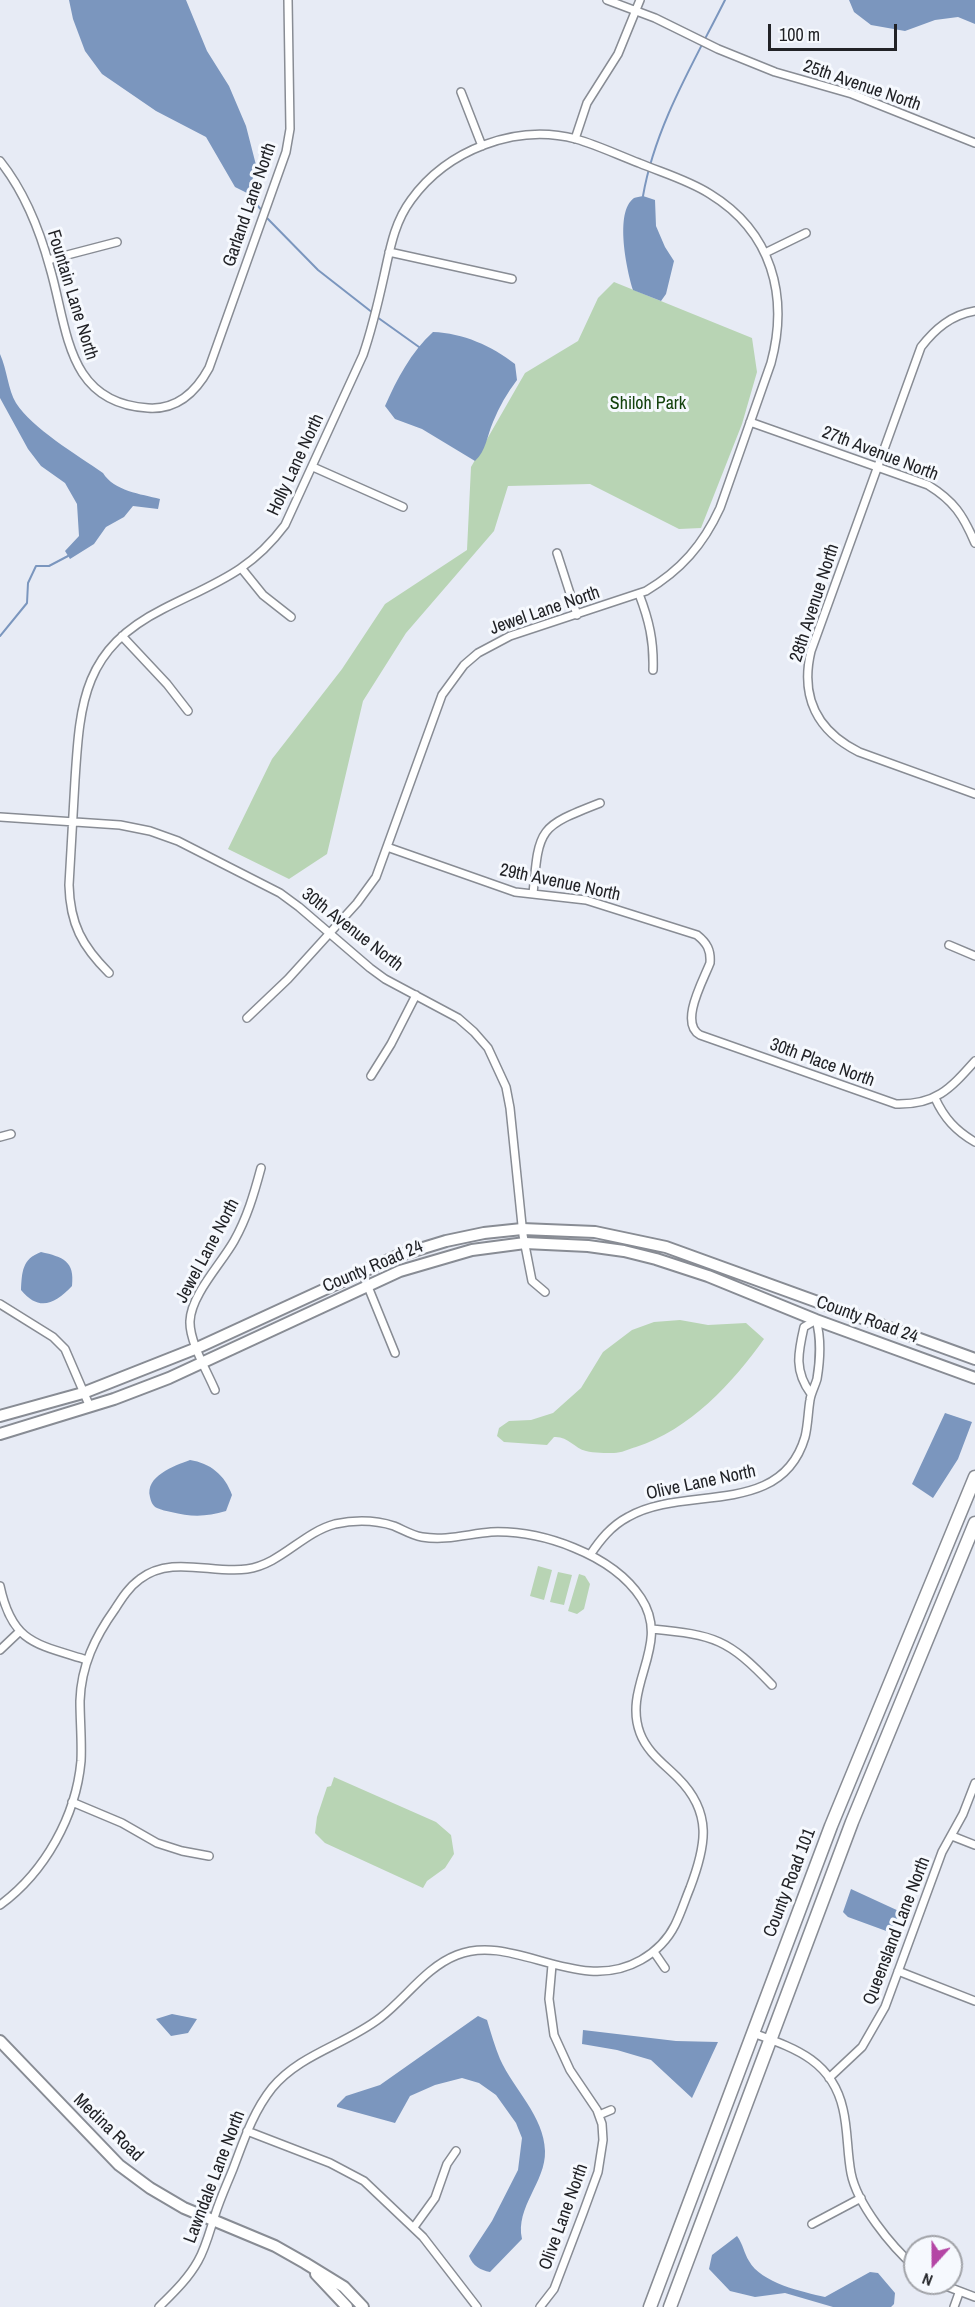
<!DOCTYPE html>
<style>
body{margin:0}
#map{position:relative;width:975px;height:2307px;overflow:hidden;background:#e7ebf5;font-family:"Archivo Narrow",sans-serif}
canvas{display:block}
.north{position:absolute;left:903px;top:2235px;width:60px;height:60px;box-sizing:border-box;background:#f6f9fe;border:2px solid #a1a3a8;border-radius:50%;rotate:201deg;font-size:16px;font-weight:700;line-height:24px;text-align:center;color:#212226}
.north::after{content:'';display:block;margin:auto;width:21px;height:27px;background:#b446a5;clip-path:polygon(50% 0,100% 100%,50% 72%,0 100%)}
.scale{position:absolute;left:768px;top:24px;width:129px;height:27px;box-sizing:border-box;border:3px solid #212226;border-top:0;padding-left:8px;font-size:18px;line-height:21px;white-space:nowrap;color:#212226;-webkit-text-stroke:4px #f6f9fe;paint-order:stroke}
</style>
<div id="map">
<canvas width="975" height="2307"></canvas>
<div class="north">N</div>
<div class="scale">100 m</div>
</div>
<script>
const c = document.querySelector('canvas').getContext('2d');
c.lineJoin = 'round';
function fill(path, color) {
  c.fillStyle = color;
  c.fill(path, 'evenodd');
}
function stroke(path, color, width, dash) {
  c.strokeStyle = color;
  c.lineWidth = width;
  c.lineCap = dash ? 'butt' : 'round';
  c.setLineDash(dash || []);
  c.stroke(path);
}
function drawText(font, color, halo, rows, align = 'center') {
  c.font = font + ' "Archivo Narrow",sans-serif';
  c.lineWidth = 6;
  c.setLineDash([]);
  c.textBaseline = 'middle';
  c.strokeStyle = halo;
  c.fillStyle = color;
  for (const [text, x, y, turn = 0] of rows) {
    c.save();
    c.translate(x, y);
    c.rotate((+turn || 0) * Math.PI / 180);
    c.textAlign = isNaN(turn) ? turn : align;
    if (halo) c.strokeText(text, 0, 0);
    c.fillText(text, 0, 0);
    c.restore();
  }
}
const green = new Path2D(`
 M 614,282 L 752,338 L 757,372 L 742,424 L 701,528 L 679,529 L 590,484 L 508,486 L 494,531 L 406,633 L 363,701 L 327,854 L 289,879 L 228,849 L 272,759 L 342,669 L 385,604 L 467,550 L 471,467 L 525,373 L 578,341 L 598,298 Z
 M 680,1320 L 708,1325 L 746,1323 L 764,1339 C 733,1383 689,1430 636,1447 C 629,1449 621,1453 614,1453 C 606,1453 594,1453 586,1451 C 574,1448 568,1436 554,1437 L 547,1445 L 504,1442 L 497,1436 L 499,1428 L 509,1421 L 531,1420 L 553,1413 L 581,1388 L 603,1352 L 632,1330 L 654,1322 Z
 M 538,1566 L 552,1570 L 544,1600 L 530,1596 Z
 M 558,1572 L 572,1575 L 564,1605 L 550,1602 Z
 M 579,1574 L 585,1576 L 590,1584 L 584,1609 L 577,1614 L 568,1611 Z
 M 334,1777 L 436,1822 L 451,1835 L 454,1854 L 445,1868 L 427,1881 L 423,1888 L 325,1843 L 315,1833 L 317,1817 L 327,1787 L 331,1786 Z`);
const water = new Path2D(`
 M 69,0 L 186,0 L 207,51 L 229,86 L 246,126 L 256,165 L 249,194 L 235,187 L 206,137 L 156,111 L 102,74 L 85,51 L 73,19 Z
 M 849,0 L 975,0 L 975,24 L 958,17 L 935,20 L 905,31 L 871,25 L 854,12 Z
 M 643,196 L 655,200 L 656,226 L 665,247 L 674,261 L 666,294 L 661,301 L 633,290 C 627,271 614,212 634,198 C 636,197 640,197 643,196 Z
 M 433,332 C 463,333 492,346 515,364 L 517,380 C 507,393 499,407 493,422 C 487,436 486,451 475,461 L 422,429 L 395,419 L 385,406 C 397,379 411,352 433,332 Z
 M 0,354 C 7,369 8,390 16,403 C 32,428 77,455 103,473 C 114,491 141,494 160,499 L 158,509 L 133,506 L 124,517 L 106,527 L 94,544 L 70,559 L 65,551 L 79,536 L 77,504 L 65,483 L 41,466 L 28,449 L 0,398 Z
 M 41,1252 C 63,1257 75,1261 72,1286 C 55,1304 39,1312 21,1290 C 22,1272 22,1259 41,1252 Z
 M 945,1413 L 972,1422 L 958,1459 L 933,1498 L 912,1484 Z
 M 190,1460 C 210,1463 225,1475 232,1495 L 226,1511 C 206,1517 191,1517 171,1512 C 167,1511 161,1510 157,1508 C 153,1506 151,1502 150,1497 C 145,1476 174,1466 190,1460 Z
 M 851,1889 L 901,1912 L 889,1932 L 848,1917 L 843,1912 Z
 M 172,2014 L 197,2019 L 188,2033 L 171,2036 L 156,2019 Z
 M 478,2016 L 487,2020 C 491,2033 495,2047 500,2059 C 514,2090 544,2116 545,2151 C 546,2182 515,2207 522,2239 L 490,2272 C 480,2270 473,2266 469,2256 L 492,2221 L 518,2170 L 522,2138 L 516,2123 L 496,2095 L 479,2083 L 462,2078 L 435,2085 L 410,2096 L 395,2123 L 337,2107 L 337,2105 L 346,2096 L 380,2085 Z
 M 583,2030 L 676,2041 L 718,2042 L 692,2098 L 651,2060 L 617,2050 L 582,2044 Z
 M 737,2236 C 743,2244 744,2253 749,2261 C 761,2283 803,2292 825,2297 L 870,2272 L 878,2273 L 895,2293 L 894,2304 L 891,2307 L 833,2307 L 785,2293 L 755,2297 L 730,2291 L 709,2269 L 712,2255 Z`);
const stream = new Path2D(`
 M 248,194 L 263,212
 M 643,196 C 655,126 694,62 725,0
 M 266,217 L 318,270 L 373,313
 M 377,317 L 419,347
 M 0,636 L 27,603 L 28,583 L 36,566 L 49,566 L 68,556`);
const street = new Path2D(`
 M 607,0 L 655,18 L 718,49 L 775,72 L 852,94 L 975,143
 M 461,92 L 482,146
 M 575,139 L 587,103 L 618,54 L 640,0
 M 0,161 C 24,191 40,231 50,268 C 68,329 66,403 148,408 C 177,410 196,392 209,368 L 286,152 L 290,129 L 288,0
 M 389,252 L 512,279
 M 765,253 L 806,233
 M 48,260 L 117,242
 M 975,311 C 951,315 935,329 921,347 L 811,651 C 800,697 817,731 859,752 L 975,794
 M 750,422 L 928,485 C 954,501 963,515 975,543
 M 313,467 L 403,507
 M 557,553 L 577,615
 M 242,569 L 263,595 L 291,617
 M 639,594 C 649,620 654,641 653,670
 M 122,636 L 167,684 L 188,711
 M 0,817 L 120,825 L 150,831 L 178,841 L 280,893 L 299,907 L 370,968 L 385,979 L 458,1018 L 474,1032 L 488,1048 L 506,1087 L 510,1108 L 523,1235 L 532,1281 L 545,1292
 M 387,847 L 515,892 L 586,900 L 697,935 C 707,943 711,950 710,963 C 703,981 679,1023 700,1035 L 896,1104 C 936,1105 950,1089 975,1061
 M 533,894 C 539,828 538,827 600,803
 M 949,945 L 975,956
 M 109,973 C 82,946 70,924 69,885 C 71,850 73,815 75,780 C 80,700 84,649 163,609 C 214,583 249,573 285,525 L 363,355 C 372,329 378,303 384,276 C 390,249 394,223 411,200 C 447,150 516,123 576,139 C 597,145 618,155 639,163 C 663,173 688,180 710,194 C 772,232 789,296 771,363 L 720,508 C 703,545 681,570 646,591 L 510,636 L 478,653 L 464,665 L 442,695 L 376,877 L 357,903 L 288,979 L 247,1018
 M 371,1076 L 391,1044 L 416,995
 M 935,1098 C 944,1118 956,1131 975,1142
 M 0,1137 L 11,1134
 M 362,1272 L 395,1353
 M 0,1304 L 53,1337 L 65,1349 L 90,1407
 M 215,1390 C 207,1371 189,1341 190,1321 C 191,1295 221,1264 234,1241 C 247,1218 254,1194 261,1168
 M 811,1394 C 794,1371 798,1353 804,1327 L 816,1320
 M 590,1555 C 600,1540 611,1526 628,1517 C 684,1484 781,1519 805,1437 C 808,1425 808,1412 810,1400 C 811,1393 815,1386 817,1379 C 820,1361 821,1337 816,1320
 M 0,1586 C 12,1643 36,1644 87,1660
 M 652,1629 C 715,1635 728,1639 772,1685
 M 0,1650 L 19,1632
 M 72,1802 L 122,1823 L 157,1843 L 182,1851 L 209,1856
 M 952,1836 L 975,1845
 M 0,1905 C 45,1872 76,1816 81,1761 C 82,1741 80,1721 80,1701 C 81,1666 95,1637 115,1609 C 122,1598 129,1587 140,1579 C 171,1555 212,1574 247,1569 C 281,1564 302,1533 335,1524 C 354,1520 375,1520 394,1526 C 404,1530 411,1535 422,1537 C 446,1541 468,1534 491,1532 C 541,1530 612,1554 641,1598 C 672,1645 622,1685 640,1733 C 647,1752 664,1764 678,1778 C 713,1813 706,1846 690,1888 C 685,1900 681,1913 675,1925 C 668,1939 655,1952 641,1960 C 578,1996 513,1932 457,1955 C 426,1967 406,1998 380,2018 C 345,2045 300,2054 272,2088 C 253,2112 244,2140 233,2169 C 227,2184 220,2199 215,2215 C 210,2230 206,2247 198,2261 C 188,2279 173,2293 159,2307
 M 654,1952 L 665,1968
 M 898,1971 L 975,2001
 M 753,2033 C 794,2048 832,2060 843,2109 C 848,2130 847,2152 851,2173 C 857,2204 891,2246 915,2267
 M 829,2078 L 862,2047 L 885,2007 L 942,1852 L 963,1814 L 975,1783
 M 599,2115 L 611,2110
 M 247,2131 L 330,2163 L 364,2181 L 423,2237 L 477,2307
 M 812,2224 L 861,2198
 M 414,2227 L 435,2198 L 447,2164 L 456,2151
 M 938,2283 L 975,2297
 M 540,2307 L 554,2289 L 583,2213 L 598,2172 L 603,2140 L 602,2124 L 597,2110 L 570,2070 L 554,2035 L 549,1999 L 552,1965
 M 954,2307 L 959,2293`);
const secondary = new Path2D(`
 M 0,1416 L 83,1393 L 197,1348 L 397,1256 L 446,1241 L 484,1233 L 522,1229 L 595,1232 L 666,1247 L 975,1359
 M 0,1434 L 114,1399 L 169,1378 L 400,1271 L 472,1250 L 525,1243 L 588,1246 L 624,1251 L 656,1259 L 708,1276 L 816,1320 L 975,1378
 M 0,2041 L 119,2165 L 150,2188 L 184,2208 L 275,2246 L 305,2263 L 344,2287 L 363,2307
 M 316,2274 L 347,2307`);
const primary = new Path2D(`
 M 650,2307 L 831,1826 L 975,1477
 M 670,2307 L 852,1822 L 975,1523`);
const streetNames = [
 ["25th Avenue North",862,86,19],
 ["Garland Lane North",250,205,-71],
 ["Fountain Lane North",72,295,73],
 ["27th Avenue North",880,454,21],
 ["Holly Lane North",296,465,-65],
 ["28th Avenue North",815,603,-72],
 ["Jewel Lane North",545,611,-19],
 ["29th Avenue North",560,883,12],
 ["30th Avenue North",352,930,38],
 ["30th Place North",822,1063,20],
 ["Jewel Lane North",208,1251,-62],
 ["County Road 24",373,1267,-23],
 ["County Road 24",867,1320,20],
 ["Olive Lane North",701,1483,-12],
 ["County Road 101",790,1883,-69],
 ["Queensland Lane North",897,1931,-69],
 ["Medina Road",108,2128,44],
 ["Lawndale Lane North",215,2177,-69],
 ["Olive Lane North",564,2217,-70]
];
const parkNames = [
 ["Shiloh Park",648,404]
];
fill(green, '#b8d4b4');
fill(water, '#7b96be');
stroke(stream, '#7b96be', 2);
stroke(street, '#888c94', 10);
stroke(secondary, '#888c94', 14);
stroke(primary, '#888c94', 15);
stroke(street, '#fff', 7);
stroke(secondary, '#fff', 10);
stroke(primary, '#fff', 12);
drawText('18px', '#212226', '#f6f9fe', streetNames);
drawText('18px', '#13420c', '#f6f9fe', parkNames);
</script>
